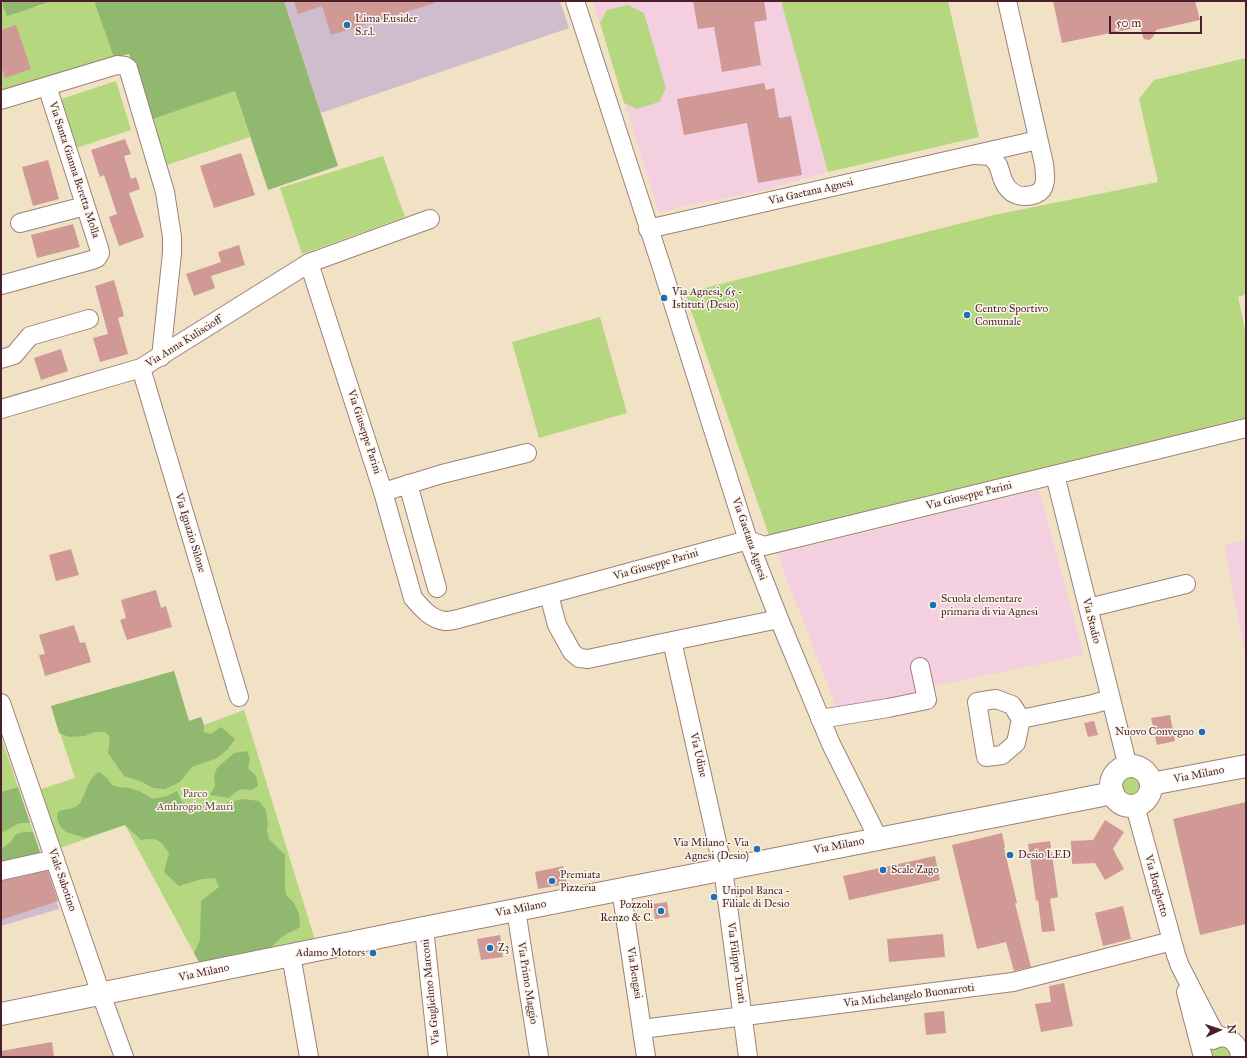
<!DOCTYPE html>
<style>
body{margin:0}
#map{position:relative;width:1247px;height:1058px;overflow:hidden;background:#f1e2c5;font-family:"IM FELL Great Primer",serif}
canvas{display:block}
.frame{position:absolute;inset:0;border:2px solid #4a1f2b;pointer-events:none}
.north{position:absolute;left:1199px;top:1010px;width:40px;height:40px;-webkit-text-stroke:3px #fbf7ec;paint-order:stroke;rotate:87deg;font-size:11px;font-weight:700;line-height:16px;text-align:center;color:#4a1f2b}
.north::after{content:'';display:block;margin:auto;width:14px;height:18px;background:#4a1f2b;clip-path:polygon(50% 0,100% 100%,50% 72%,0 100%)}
.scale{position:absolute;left:1109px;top:16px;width:93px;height:18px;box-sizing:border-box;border:2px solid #4a1f2b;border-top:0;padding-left:5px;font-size:12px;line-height:14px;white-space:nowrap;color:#4a1f2b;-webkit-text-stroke:3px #fbf7ec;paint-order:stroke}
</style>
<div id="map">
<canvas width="1247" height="1058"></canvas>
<div class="frame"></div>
<div class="north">N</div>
<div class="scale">50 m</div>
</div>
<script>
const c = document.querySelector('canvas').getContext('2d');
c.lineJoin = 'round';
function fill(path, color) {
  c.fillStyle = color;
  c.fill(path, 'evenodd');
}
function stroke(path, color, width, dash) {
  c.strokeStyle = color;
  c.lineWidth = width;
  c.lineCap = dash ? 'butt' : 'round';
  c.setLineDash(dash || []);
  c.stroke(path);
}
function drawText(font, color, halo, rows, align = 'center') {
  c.font = font + ' "IM FELL Great Primer",serif';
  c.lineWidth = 3;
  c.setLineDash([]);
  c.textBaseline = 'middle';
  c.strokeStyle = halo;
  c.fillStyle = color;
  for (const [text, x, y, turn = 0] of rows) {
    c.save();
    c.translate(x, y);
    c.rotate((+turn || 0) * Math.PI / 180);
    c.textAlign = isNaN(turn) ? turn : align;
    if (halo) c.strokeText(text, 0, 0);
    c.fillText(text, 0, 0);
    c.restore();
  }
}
const built = new Path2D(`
 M 593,1 L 781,1 L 828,172 L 760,191 L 684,206 L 659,213 Z
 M 1039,490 L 1084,655 L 933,686 L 929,666 L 910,669 L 916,693 L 837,708 L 777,554 Z
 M 1246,540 L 1246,660 L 1224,545 Z`);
const industrial = new Path2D(`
 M 284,1 L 560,1 L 569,28 L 321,113 Z
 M 46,870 L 59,909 L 1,926 L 1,883 Z`);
const green = new Path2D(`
 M 1,1 L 3,1 L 3,6 L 37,7 L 53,1 L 94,1 L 114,58 L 1,93 Z
 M 781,1 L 948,1 L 979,137 L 828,172 Z
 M 628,5 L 644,13 L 666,88 L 659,102 L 637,109 L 624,103 L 600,23 L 607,10 Z
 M 1246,58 L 1246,294 L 1238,297 L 1246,334 L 1246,422 L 769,535 L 685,293 L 994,215 L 1158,182 L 1139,99 L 1154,80 Z
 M 116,81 L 131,130 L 73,149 L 58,100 Z
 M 235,91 L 250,137 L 164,166 L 150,120 Z
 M 383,156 L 405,217 L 302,254 L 280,188 Z
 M 600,317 L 627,413 L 539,438 L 512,342 Z
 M 174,671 L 189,721 L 201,717 L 204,725 L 244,710 L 315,940 L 200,964 L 125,825 L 60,848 L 41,789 L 75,778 L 51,706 Z
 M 1,737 L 42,858 L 1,869 Z
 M1120 786a11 11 0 1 1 22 0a11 11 0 1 1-22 0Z
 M 1220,1045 L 1229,1049 L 1232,1057 L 1211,1057 C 1210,1050 1215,1048 1220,1045 Z`);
const forest = new Path2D(`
 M 3,1 L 53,1 L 7,16 L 3,6 Z
 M 94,1 L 284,1 L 338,166 L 268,190 L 235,91 L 150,120 L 129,54 L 114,58 Z
 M 174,671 L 189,721 L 201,717 L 204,725 L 204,732 L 211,734 L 221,727 L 235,739 L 228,749 L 217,758 L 192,767 L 180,782 L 165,789 L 153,788 L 140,781 L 124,776 L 108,753 L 110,737 L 105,732 L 94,732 L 85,736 L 69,737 L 59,733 L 51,706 Z
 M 247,751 L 250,759 L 248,768 L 256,776 L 258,786 L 251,790 C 241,788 237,790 229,798 L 210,795 L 215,786 L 214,776 L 217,768 L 234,753 Z
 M 99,772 L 107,778 L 112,785 L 118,787 L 130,788 L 141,792 L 153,799 L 167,796 L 177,791 L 182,802 L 195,806 L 213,806 L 243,799 L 259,801 L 266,810 L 268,824 L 267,831 L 269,839 L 285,855 L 285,887 L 286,895 L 294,903 L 299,914 L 300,927 C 294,931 287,933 282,937 C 277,940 274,945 270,949 L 200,964 L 194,953 L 200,940 L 201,901 L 219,887 L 215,878 L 202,879 L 179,886 L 164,872 L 169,853 C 160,840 158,837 141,840 L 125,825 L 85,838 L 66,832 L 60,826 L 57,818 L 58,812 C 65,808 74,810 79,804 C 81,803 81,801 82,799 C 89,787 87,780 99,772 Z
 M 18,787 L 30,823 L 20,823 L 1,833 L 1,792 Z
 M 24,832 L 33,832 L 42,858 L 1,869 L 1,849 L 11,842 L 16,834 Z`);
const building = new Path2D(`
 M 294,1 L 435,1 L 435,3 L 331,35 L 322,6 L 298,14 Z
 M 693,1 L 764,1 L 767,20 L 754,22 L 761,65 L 722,72 L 714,27 L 698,29 Z
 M 1053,1 L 1195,1 L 1200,20 L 1156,30 L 1153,37 L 1149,40 L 1144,39 L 1143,37 L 1140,27 L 1062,43 Z
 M 16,25 L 31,69 L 5,78 L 1,65 L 1,30 Z
 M 764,83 L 766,90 L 774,88 L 779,118 L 791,116 L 802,175 L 758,183 L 747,123 L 684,135 L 677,99 Z
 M 125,139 L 131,154 L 124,156 L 131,179 L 136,177 L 140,189 L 129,193 L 144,237 L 119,246 L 109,217 L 117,214 L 104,175 L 100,177 L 91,150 Z
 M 241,153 L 255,195 L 214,208 L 200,166 Z
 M 48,160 L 59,199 L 33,206 L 22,167 Z
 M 73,224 L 80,247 L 37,258 L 31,235 Z
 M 239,245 L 245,265 L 211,276 L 215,288 L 194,296 L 186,274 L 221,262 L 218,252 Z
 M 114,280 L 124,316 L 118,318 L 128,354 L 100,362 L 93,338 L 108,334 L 95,286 Z
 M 61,349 L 68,371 L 41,380 L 34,358 Z
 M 71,549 L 79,575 L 56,581 L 49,555 Z
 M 156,590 L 161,608 L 166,606 L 172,627 L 127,640 L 120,620 L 126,618 L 121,600 Z
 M 74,625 L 80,643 L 85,642 L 91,662 L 45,676 L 39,655 L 45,654 L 39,635 Z
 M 1170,715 L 1175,741 L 1157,745 L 1151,718 Z
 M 1094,721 L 1098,735 L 1088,737 L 1084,723 Z
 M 1246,802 L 1246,924 L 1200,935 L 1173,819 Z
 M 1105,820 L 1124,832 L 1113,849 L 1124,869 L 1105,880 L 1095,863 L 1072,864 L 1071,841 L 1093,840 Z
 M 1002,833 L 1005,847 L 1004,848 L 1017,903 L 1015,903 L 1031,967 L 1014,971 L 1006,942 L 977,949 L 952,845 Z
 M 1050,841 L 1058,897 L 1050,899 L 1055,931 L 1042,932 L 1038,900 L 1036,901 L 1028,844 Z
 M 935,856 L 940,880 L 849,900 L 843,876 Z
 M 563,866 L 567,884 L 538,889 L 535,872 Z
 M 48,871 L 58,901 L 1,920 L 1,881 Z
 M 667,902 L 669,917 L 655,919 L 653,904 Z
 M 1123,906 L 1131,939 L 1103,946 L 1095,913 Z
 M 943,934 L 945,957 L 889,962 L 887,939 Z
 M 500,935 L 503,957 L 481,960 L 477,939 Z
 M 1064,983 L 1073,1026 L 1041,1032 L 1035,1004 L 1051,1002 L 1049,986 Z
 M 944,1011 L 946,1033 L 926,1035 L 924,1013 Z
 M 52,1042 L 54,1057 L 1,1057 L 1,1051 Z`);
const minor = new Path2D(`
 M 575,1 L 661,265 L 748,540 L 779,619 L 831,744 L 878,838
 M 1,100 L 117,65 L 125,66 L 128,68 L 165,192 L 172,237 L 172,253 L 161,357
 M 975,155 L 990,156 C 993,159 996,162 998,165 C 1000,170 1001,175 1003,180 C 1009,195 1021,199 1036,194 C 1048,189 1045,174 1044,164 L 1007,1
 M 20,223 L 85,206
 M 648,229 L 1038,140
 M 309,263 L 383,492 L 413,598 C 422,608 430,619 445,621 C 449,621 454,620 458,619 L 748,540 L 764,546 L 1246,428
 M 1,285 L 92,260 L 97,258 L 100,253 L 99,248 L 47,86
 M 1,359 L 14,355 L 30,336 L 89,319
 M 141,368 L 239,697
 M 1,409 L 141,368 L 309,263 L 430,219
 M 1055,475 L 1128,767
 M 408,484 L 437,588
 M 383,492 L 442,474 L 527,453
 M 549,595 L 557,625 L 572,652 L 579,658 L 588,659 L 672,641
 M 1088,608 L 1186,584
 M 1,703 L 101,994 L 124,1057
 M 820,719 L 888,708 L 927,700 L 920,667
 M 1021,719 L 1016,743 L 1002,755 L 986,757 L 977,702 L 996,699 L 1012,705 L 1021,719 L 1093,704 L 1111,699
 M 1135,806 L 1176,955 L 1180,966 L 1214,1032 L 1220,1036 L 1225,1037
 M 1,871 L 55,859
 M 621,889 L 646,1057
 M 516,910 L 539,1057
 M 424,928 L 438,1057
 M 291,955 L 309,1057
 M 1186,992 L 1203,1057
 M 642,1029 L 1013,982 L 1172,941
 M 1213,1040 C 1227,1033 1239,1042 1240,1057
 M 748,1057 L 723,869 L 672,641 L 779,619`);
const major = new Path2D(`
 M1111 786a20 20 0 1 1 40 0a20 20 0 1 1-40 0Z
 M 1151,784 L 1246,766
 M 1,1014 L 424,928 L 1113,793`);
const markers = [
 [347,25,4,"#1f6fb2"],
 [664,298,4,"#1f6fb2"],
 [967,315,4,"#1f6fb2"],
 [933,605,4,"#1f6fb2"],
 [1202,732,4,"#1f6fb2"],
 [757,849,4,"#1f6fb2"],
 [1010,855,4,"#1f6fb2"],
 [883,870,4,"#1f6fb2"],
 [552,881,4,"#1f6fb2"],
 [714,897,4,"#1f6fb2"],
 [661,911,4,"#1f6fb2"],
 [490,948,4,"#1f6fb2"],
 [373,953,4,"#1f6fb2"]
];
const poiNames = [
 ["Lima Eusider",355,19],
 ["S.r.l.",355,32],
 ["Via Agnesi, 65 -",672,292],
 ["Istituti (Desio)",672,305],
 ["Centro Sportivo",975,309],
 ["Comunale",975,322],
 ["Scuola elementare",941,599],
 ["primaria di via Agnesi",941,612],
 ["Nuovo Convegno",1194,732,"right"],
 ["Via Milano - Via",749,843,"right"],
 ["Agnesi (Desio)",749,856,"right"],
 ["Desio LED",1018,855],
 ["Scale Zago",891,870],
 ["Premiata",560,875],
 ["Pizzeria",560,888],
 ["Unipol Banca -",722,891],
 ["Filiale di Desio",722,904],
 ["Pozzoli",653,905,"right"],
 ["Renzo & C.",653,918,"right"],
 ["Z3",498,948],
 ["Adamo Motors",365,953,"right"]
];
const streetNames = [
 ["Via Santa Gianna Beretta Molla",74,170,72],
 ["Via Gaetana Agnesi",811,192,-13],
 ["Via Anna Kuliscioff",184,342,-32],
 ["Via Giuseppe Parini",364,432,72],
 ["Via Giuseppe Parini",969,496,-14],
 ["Via Ignazio Silone",190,533,73],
 ["Via Gaetana Agnesi",749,539,71],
 ["Via Giuseppe Parini",656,565,-16],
 ["Via Stadio",1091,621,76],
 ["Via Udine",698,755,77],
 ["Via Milano",1199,775,-11],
 ["Via Milano",839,846,-11],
 ["Viale Sabotino",62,880,71],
 ["Via Borghetto",1156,886,75],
 ["Via Milano",521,909,-11],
 ["Via Filippo Turati",736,963,82],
 ["Via Milano",204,973,-12],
 ["Via Bengasi",634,973,81],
 ["Via Primo Maggio",527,983,81],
 ["Via Guglielmo Marconi",431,992,-96],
 ["Via Michelangelo Buonarroti",909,996,-7]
];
const parkNames = [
 ["Parco",195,794],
 ["Ambrogio Mauri",195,807]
];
fill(built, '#f3cfdf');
fill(industrial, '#cfbdce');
fill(green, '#b5d77f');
fill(forest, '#90b86e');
fill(building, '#d09995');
stroke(minor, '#9e8078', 20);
stroke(major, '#9e8078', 24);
stroke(minor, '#fff', 18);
stroke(major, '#fff', 22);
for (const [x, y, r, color] of markers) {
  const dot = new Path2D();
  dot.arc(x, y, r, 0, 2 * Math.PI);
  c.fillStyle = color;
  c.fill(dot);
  stroke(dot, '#fbf7ec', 1.5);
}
drawText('11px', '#4a1f2b', '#fbf7ec', poiNames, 'left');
drawText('11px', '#4a1f2b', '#fbf7ec', streetNames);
drawText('11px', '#654d40', '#fbf7ec', parkNames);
</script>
